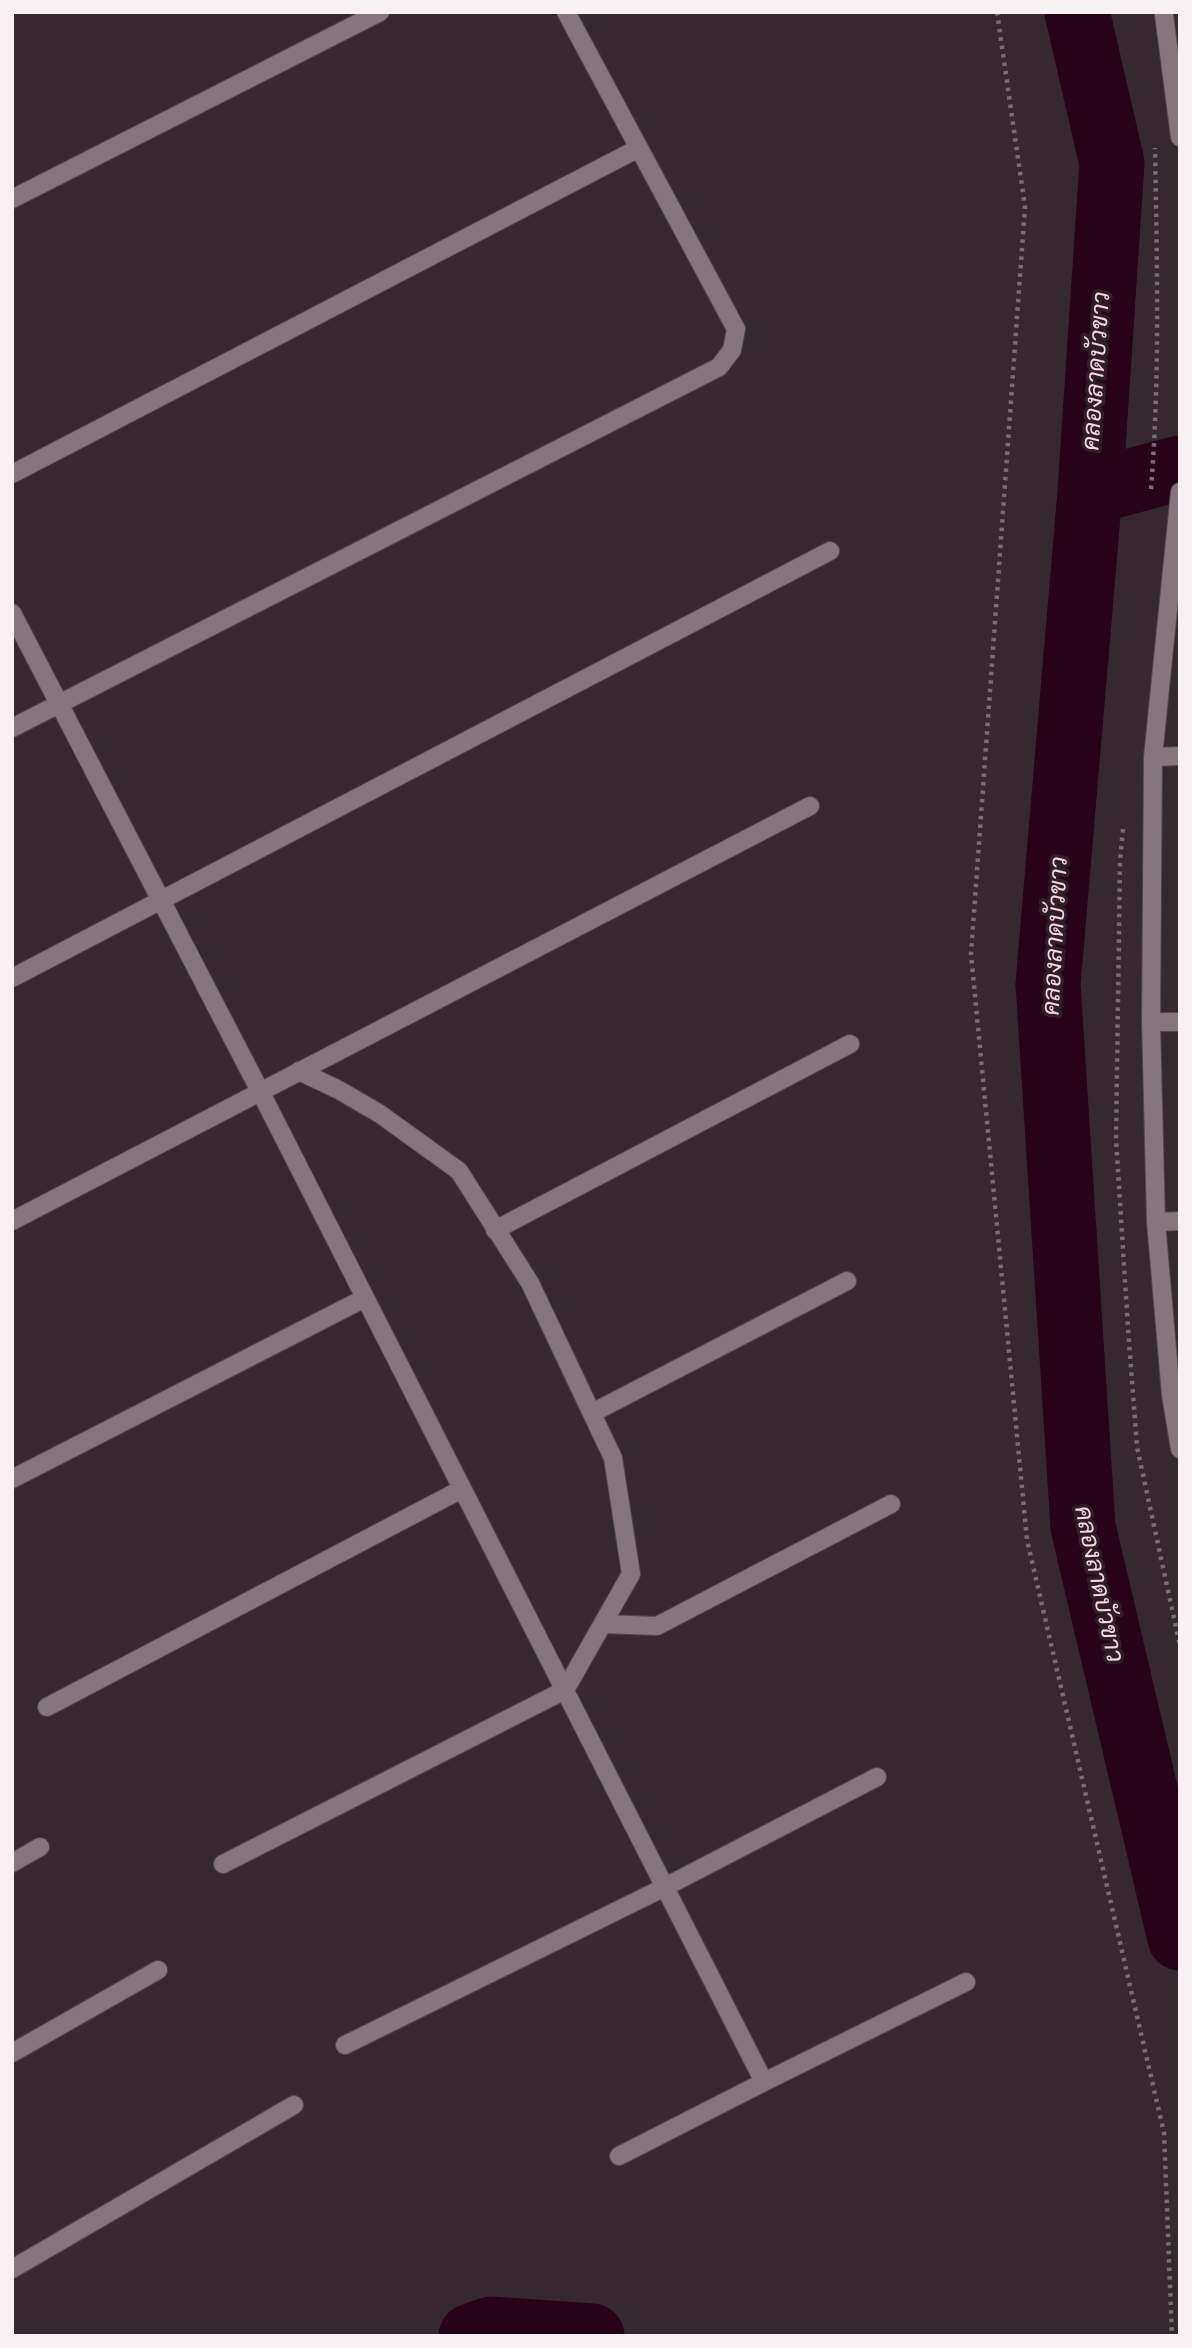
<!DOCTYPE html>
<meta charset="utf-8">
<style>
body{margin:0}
#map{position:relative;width:1192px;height:2348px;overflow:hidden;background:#36282f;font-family:Lato,sans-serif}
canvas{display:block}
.frame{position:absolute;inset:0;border:14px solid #f9f0f4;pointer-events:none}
</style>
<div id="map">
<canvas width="1192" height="2348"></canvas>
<div class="frame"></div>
</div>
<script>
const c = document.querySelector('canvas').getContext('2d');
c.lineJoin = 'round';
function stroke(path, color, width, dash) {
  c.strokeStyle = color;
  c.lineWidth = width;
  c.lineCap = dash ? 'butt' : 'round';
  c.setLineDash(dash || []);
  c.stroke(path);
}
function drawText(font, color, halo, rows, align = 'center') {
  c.font = font + ' Lato,Sarabun,sans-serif';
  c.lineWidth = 7;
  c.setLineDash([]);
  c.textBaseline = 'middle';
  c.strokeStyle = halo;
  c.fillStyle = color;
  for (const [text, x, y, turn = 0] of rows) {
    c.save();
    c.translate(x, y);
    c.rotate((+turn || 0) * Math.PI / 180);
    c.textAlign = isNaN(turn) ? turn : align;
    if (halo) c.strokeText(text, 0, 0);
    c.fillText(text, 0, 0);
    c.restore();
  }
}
const river = new Path2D(`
 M 1077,12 L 1112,163 L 1090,492 L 1048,984 L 1083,1527 L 1180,1938
 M 1090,492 L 1180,468
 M 471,2336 L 491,2329 L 592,2336`);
const path = new Path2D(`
 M 997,12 L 1025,207 L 971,954 L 1027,1540 L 1164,2133 L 1172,2336
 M 1151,489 C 1160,376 1157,262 1155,148
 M 1123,829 L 1120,861 L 1116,1139 L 1128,1328 L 1137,1447 L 1180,1646`);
const minor = new Path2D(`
 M 1164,15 L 1180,137
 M 12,199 L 380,12
 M 12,474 L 639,148
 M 1180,492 L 1153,757 L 1151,1022 L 1156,1222 L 1171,1395 L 1180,1449
 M 12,613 L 260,1091 L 764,2082 L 966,1982
 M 12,728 L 719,367 L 732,350 L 736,329 L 566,12
 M 1153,757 L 1180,756
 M 12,978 L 830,551
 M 1151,1022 L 1180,1022
 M 12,1221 L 810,806
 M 1156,1222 L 1180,1221
 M 495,1230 L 850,1044
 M 592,1413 L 847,1281
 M 12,1479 L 365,1298
 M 603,1624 L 657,1626 L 891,1504
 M 47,1707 L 462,1489
 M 12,1863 L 40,1847
 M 223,1864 L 565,1690 L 631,1574 L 613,1458 L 530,1283 L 459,1171 L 380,1114 L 339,1090 L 299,1071
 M 345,2045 L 665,1887 L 877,1777
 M 12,2053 L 158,1970
 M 619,2156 L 764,2082
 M 12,2269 L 294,2105`);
const waterNames = [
 ["คลองลาดบัวขาว",1096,371,-86],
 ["คลองลาดบัวขาว",1055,936,-87],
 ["คลองลาดบัวขาว",1099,1584,78]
];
stroke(river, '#270218', 65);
stroke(minor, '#52474c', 20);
stroke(path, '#7a6e74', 4.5, [3.5, 5]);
stroke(minor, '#86757d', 18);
drawText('italic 24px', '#fcd6e8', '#2c1f25', waterNames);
</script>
